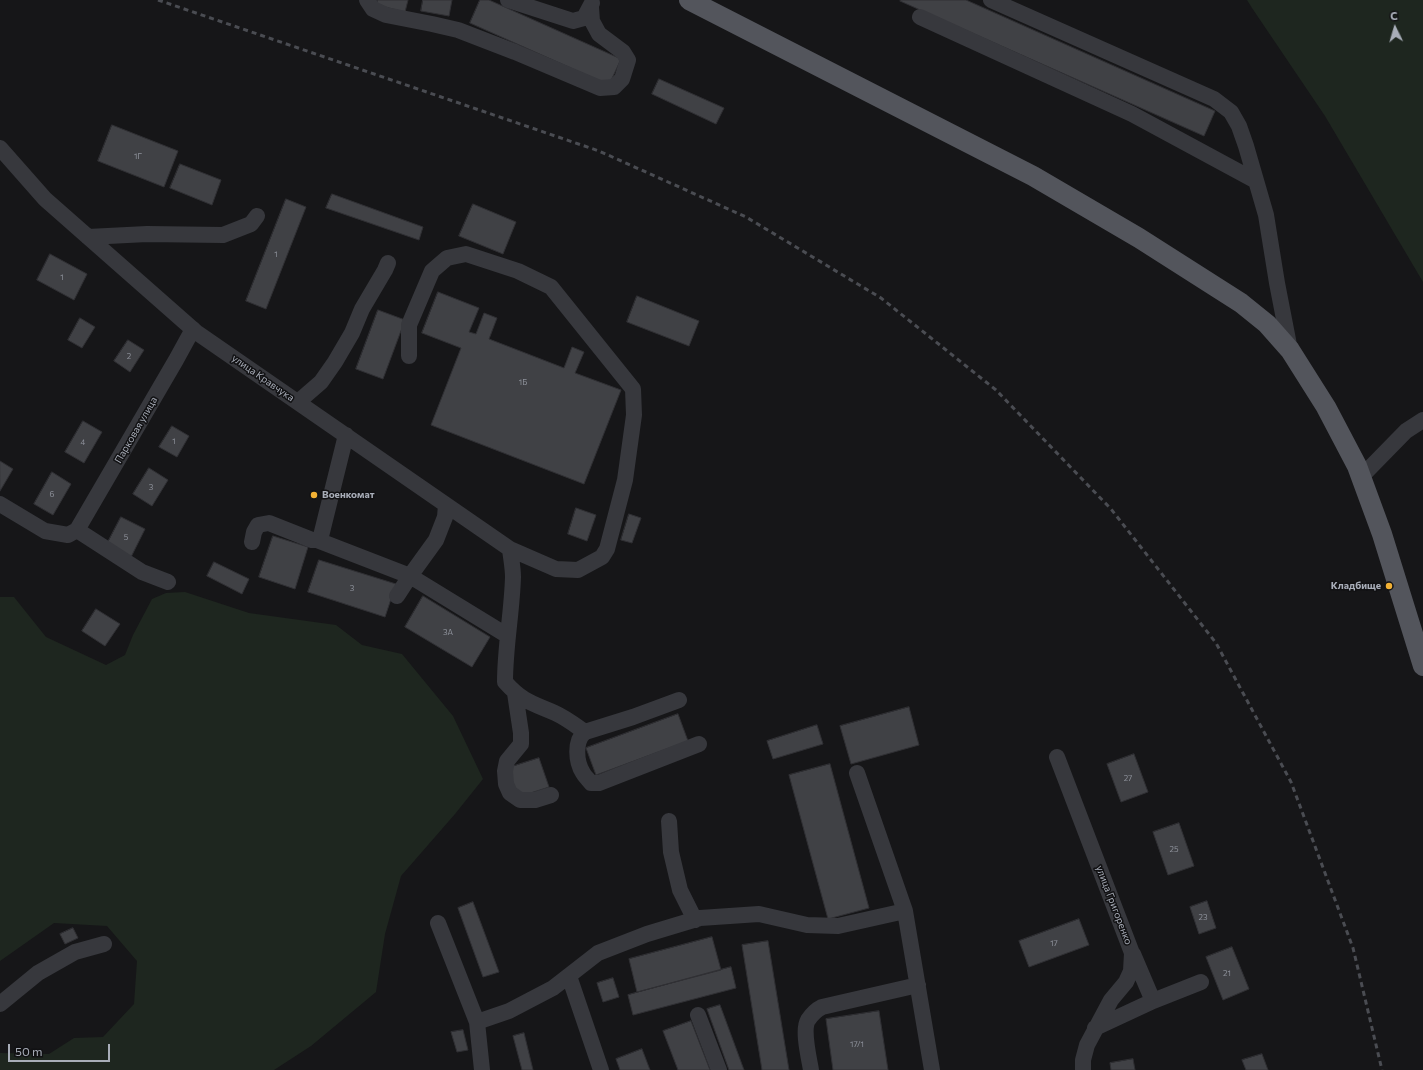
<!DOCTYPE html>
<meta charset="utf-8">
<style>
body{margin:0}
#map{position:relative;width:1423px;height:1070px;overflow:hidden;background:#161618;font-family:Commissioner,sans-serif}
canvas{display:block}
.north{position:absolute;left:1375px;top:8px;width:40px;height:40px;-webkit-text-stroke:3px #111113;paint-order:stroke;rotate:355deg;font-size:11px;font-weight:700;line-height:16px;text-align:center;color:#a8adb8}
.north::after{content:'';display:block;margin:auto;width:14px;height:18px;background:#a8adb8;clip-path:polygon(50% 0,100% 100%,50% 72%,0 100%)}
.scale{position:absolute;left:8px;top:1044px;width:102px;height:18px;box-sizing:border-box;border:2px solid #a8adb8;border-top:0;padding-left:5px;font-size:12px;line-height:14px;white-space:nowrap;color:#a8adb8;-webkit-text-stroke:3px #111113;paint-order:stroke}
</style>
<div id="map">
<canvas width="1423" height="1070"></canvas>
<div class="north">С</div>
<div class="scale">50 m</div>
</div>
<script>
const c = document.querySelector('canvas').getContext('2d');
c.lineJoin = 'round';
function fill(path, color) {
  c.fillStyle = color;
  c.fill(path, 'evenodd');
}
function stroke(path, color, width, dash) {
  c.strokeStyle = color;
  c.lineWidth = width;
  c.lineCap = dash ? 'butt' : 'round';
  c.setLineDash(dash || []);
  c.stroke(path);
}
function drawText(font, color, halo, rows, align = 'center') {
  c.font = font + ' Commissioner,sans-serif';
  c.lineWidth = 3;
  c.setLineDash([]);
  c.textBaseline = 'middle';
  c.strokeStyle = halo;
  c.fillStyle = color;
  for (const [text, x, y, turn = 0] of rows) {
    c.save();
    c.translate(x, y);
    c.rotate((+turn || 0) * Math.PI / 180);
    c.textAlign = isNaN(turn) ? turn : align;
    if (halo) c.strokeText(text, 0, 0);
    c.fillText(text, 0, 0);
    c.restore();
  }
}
const green = new Path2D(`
 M 1247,0 L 1423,0 L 1423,282 L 1325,116 L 1252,8 Z
 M 185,592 L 249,613 L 336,625 L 362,645 L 402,654 L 453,716 L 483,779 L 455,814 L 401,876 L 385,934 L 376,992 L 311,1046 L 274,1070 L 0,1070 L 0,1053 L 49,1054 L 74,1038 L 103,1037 L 134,1004 L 137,961 L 107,926 L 54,923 L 0,961 L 0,597 L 14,597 L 46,637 L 106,665 L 125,655 L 133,635 L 152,599 L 166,593 Z`);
const building = new Path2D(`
 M 378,0 L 408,0 L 405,12 L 377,5 Z
 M 423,0 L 452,0 L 449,16 L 421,11 Z
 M 480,0 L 489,0 L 621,59 L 609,85 L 470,23 Z
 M 901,0 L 966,0 L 1215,111 L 1204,136 L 900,1 Z
 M 659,79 L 724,108 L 716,124 L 652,94 Z
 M 112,125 L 178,151 L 164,187 L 98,161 Z
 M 180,164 L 221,180 L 212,205 L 170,188 Z
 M 332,194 L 423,227 L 419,240 L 326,208 Z
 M 286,199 L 306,207 L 266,309 L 246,301 Z
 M 473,204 L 516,222 L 503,254 L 459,236 Z
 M 50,254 L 87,274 L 74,300 L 37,280 Z
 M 438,292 L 479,308 L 469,332 L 476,334 L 484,313 L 497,318 L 489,339 L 564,368 L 572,347 L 584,352 L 575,373 L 621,390 L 584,484 L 431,425 L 461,348 L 422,333 Z
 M 637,296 L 699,321 L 689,346 L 627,322 Z
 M 378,310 L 405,320 L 383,379 L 356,369 Z
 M 80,318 L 95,327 L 82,348 L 68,340 Z
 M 128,340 L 144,350 L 130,372 L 114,361 Z
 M 83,421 L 102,432 L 84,463 L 65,452 Z
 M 172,426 L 189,436 L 177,457 L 159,447 Z
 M 0,461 L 13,469 L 0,491 Z
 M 149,468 L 168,480 L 152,506 L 133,494 Z
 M 52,472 L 71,484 L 53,515 L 34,504 Z
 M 576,508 L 596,515 L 587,541 L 568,534 Z
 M 629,514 L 641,518 L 632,543 L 621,540 Z
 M 121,517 L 145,529 L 131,557 L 107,544 Z
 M 273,536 L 308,547 L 295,589 L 259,577 Z
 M 319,560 L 396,584 L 385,617 L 308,592 Z
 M 214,562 L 249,579 L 242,594 L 207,576 Z
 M 423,596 L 490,637 L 472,667 L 405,627 Z
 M 96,609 L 120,624 L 105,646 L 82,631 Z
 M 909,707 L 919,745 L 851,764 L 840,726 Z
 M 678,714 L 688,741 L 596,775 L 586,748 Z
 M 817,725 L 823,744 L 773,759 L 767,741 Z
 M 1134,754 L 1148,792 L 1121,802 L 1107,764 Z
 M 539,758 L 549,787 L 518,797 L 508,768 Z
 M 830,764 L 869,908 L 828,919 L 789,775 Z
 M 1179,823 L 1194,866 L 1168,875 L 1153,832 Z
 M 1207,901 L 1216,928 L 1199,934 L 1190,907 Z
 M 473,902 L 499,972 L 483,977 L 458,908 Z
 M 1079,919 L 1089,945 L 1029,967 L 1019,941 Z
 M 73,928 L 78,938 L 65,944 L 60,934 Z
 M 712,937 L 721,970 L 637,992 L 629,959 Z
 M 768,941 L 789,1070 L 762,1070 L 742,945 Z
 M 1232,947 L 1249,989 L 1223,1000 L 1206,957 Z
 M 731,967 L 736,988 L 633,1015 L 628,995 Z
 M 613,978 L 619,997 L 603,1002 L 597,983 Z
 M 720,1005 L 744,1070 L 729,1070 L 707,1009 Z
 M 879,1011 L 888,1070 L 833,1070 L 826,1019 Z
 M 691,1021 L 710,1070 L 678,1070 L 663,1031 Z
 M 463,1030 L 468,1050 L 457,1052 L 451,1032 Z
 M 524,1033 L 533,1070 L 522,1070 L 513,1036 Z
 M 642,1049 L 650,1070 L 620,1070 L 616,1059 Z
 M 1262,1054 L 1268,1070 L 1246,1070 L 1242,1060 Z
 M 1133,1059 L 1135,1070 L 1111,1070 L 1110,1063 Z`);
const minor = new Path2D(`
 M 367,0 L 373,9 L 386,15 L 432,24 L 458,30 L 515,52 L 600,88 L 614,87 L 622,79 L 628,60 L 623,52 L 599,34 L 592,21 L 591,7
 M 508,0 L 573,21 L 584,18 L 592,3
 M 991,0 L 1214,99 L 1231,112 L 1239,126 L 1246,146 L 1266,215 L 1277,283 L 1290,350
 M 920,17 L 1132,114 L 1256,181
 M 0,148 L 45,199 L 196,332 L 510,549 L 556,569 L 578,570 L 602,557 L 607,549 L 625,480 L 634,415 L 633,389 L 551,287 L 518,271 L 466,254 L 447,258 L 432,271 L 409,325 L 409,356
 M 88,237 L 147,234 L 223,235 L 251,224 L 257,216
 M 298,402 L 321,382 L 335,362 L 352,333 L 362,309 L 385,270 L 388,263
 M 1361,477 L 1406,431 L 1423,420
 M 0,504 L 45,531 L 68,535 L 77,530 L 176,360 L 193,329
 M 77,530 L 142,572 L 168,582
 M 317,540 L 410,576 L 508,636
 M 252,542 L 254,532 L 258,525 L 269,523 L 312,540 L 317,540 L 321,536 L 346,435
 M 510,549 C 511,558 513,568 513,577 C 512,612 505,647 505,682 C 523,702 532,703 555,713 C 566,718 575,725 585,732 L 633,717 L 679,700
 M 397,596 L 410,576 L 436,540 L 445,517 L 446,505
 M 515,693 L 521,733 L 521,744 L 507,761 L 505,771 L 506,784 L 510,793 L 520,800 L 535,800 L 551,795
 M 585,732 C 574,741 576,762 583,773 C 585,777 589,780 591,783 L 599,783 L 699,744
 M 1057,757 L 1132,953 L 1131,971 L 1126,982 L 1111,1000 L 1087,1045 L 1083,1060 L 1083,1070
 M 857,773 L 905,911 L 932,1070
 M 669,821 L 671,852 L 680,890 L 695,920
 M 438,923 L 477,1022 L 509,1011 L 553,988 L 598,953 L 647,934 L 700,918 L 759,914 L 807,925 L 838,926 L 905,911
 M 569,976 L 601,1070
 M 1153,1001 L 1201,982
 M 0,1004 L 38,973 L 75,952 L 104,944
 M 698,1015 L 719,1070
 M 477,1022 L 482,1070
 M 1095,1028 L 1153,1001 L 1133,954
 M 811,1070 C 809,1058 802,1030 808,1020 C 812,1014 816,1010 822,1007 L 918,985`);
const major = new Path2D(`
 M 689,0 L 1033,176 L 1139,238 L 1241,303 L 1267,324 L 1290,350 L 1326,407 L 1357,466 L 1382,534 L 1423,666`);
const rail = new Path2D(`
 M 158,0 L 599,151 L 746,217 L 881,298 L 996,390 L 1111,509 L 1216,643 L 1291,782 L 1353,948 L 1382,1070`);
const markers = [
 [314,495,4,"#f2b134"],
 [1389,586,4,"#f2b134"]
];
const numberNames = [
 ["1Г",138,156],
 ["1",276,254],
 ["1",62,277],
 ["2",129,356],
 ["1Б",523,382],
 ["1",174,441],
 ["4",83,442],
 ["3",151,487],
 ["6",52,494],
 ["5",126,537],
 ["3",352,588],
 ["3А",448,632],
 ["27",1128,778],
 ["25",1174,849],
 ["23",1203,917],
 ["17",1054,943],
 ["21",1227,973],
 ["17/1",857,1044]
];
const streetNames = [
 ["улица Кравчука",263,378,35],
 ["Парковая улица",136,430,-60],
 ["улица Григоренко",1114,905,69]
];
const poiNames = [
 ["Военкомат",322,495],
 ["Кладбище",1381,586,"right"]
];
fill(green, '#1e261f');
fill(building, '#404145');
stroke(building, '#303034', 1);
stroke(minor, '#37383d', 16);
stroke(major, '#53555c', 20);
stroke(rail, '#4a4c52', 3, [5, 4]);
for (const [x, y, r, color] of markers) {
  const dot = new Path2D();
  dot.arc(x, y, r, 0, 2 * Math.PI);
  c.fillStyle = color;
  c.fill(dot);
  stroke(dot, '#111113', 1.5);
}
drawText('8px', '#8e929b', null, numberNames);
drawText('10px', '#a8adb8', '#111113', streetNames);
drawText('bold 10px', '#a8adb8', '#111113', poiNames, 'left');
</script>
